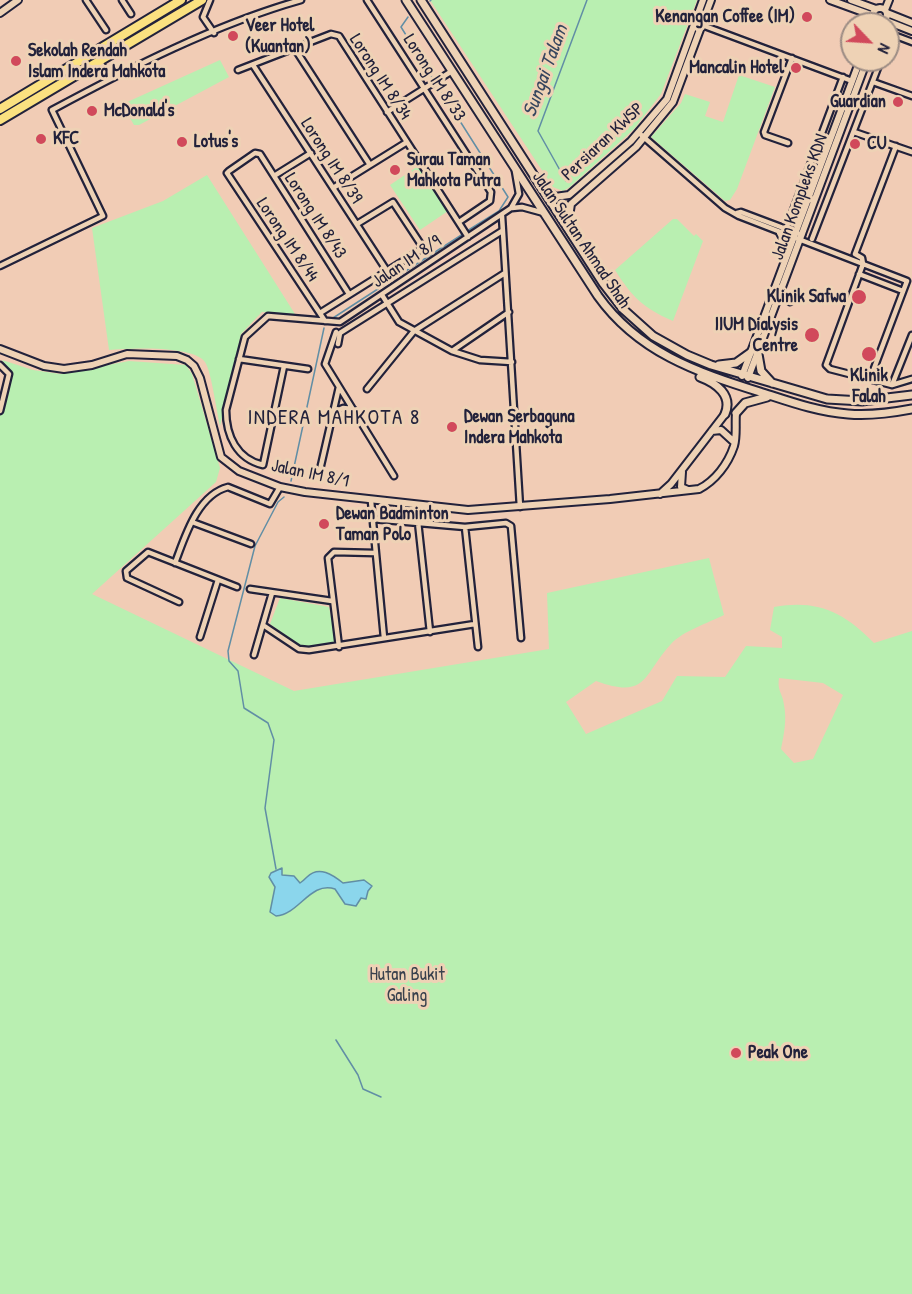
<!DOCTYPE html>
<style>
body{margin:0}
#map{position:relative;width:912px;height:1294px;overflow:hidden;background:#f1ccb5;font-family:"Patrick Hand",sans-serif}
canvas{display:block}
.north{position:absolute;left:840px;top:12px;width:60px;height:60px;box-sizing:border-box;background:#eed2b5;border:2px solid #9c8c84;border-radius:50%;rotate:115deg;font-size:16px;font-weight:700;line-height:24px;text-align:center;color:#22223b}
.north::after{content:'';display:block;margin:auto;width:21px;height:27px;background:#d1495b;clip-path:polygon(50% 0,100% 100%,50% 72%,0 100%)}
</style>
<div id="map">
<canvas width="912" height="1294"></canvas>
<div class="north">N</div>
</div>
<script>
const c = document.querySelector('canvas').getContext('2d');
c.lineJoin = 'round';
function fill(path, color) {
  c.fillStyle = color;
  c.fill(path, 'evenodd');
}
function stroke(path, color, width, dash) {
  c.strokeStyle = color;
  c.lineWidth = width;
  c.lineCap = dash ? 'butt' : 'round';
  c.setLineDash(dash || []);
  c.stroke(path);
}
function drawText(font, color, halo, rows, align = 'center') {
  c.font = font + ' "Patrick Hand",sans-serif';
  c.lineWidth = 6;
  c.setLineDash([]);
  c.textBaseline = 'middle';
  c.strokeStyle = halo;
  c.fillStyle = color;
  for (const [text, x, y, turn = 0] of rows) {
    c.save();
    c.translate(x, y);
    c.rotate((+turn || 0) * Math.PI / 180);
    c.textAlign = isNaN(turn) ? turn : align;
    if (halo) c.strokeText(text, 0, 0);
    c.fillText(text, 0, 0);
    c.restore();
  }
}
const green = new Path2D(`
 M 430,0 L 697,0 L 661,94 L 634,129 L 570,187 L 563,191 L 553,187 Z
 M 220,60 L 229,77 L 139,125 L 134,125 L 124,108 L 125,103 Z
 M 739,75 L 775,87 L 737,189 L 730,200 L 725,201 L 651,137 L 681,103 L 685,94 L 710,102 L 705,116 L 723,122 Z
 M 418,166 L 448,211 L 420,230 L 390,185 Z
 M 207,175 L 295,314 L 262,312 L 241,334 L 220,426 C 217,413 211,370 205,362 C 193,345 128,348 109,350 L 92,228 L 163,201 Z
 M 673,219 L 677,219 L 694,236 L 696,234 L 703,241 L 673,321 C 643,308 632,297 615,270 Z
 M 2,360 L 33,370 L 60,374 L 129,361 L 186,365 L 192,374 L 220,468 L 216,482 L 92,594 L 294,691 L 549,649 L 547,593 L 709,558 L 724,615 C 708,623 683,631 671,644 C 643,674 648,700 596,681 L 566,702 L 586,734 L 662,701 L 677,676 L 725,677 L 746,646 L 782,648 L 782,637 L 770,630 L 774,607 C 817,599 844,612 874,643 L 912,631 L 912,1294 L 0,1294 L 0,412 L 9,371 ZM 779,678 L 823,683 L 843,695 L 813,759 L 794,763 L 781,749 C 784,734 787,720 784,705 C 783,693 777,692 779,678 Z
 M 280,598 L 329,607 L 337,645 L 304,648 L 270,624 Z`);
const water = new Path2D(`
 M 282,868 L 282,875 L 294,876 L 300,883 C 303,881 305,879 307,877 C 319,865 333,875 343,883 L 364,880 L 372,886 L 368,891 L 366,899 L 361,898 L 356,906 L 345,904 L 335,889 C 310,881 300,914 276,916 L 270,912 L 275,887 L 269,877 L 271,873 Z`);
const stream = new Path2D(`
 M 430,1 L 431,0
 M 408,17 L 401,27 L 432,77
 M 439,88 L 508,197 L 499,211 L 467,231
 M 566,181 L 538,131 L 587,0
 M 333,318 L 463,234
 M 291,481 L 324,328
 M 276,869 L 265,808 L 274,740 L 268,723 L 244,708 L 238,671 L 229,661 L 228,651 L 255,546 L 278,502 L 284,497
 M 336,1040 L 358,1075 L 363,1089 L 381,1097`);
const minor = new Path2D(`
 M 86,0 L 106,30
 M 122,0 L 131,14
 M 210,0 L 203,17 L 214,33
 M 367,0 L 491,192 L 490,201 L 459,222
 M 702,25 L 852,81
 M 888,43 L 891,34 L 912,42
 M 295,49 L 370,165
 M 100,62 L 110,79
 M 253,65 L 387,271
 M 238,70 L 331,34 L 339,36 L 468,237
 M 873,82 L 912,96
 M 387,112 L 452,71
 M 854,132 L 912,152
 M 639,133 L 725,208 L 739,216 L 907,281 L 870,379
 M 788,143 L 765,135 L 764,132 L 792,58
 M 274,176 L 311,153
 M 333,188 L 407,142
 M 512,208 L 522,207 L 544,213
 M 737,213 L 741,212 L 802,235
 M 502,216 L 520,507
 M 786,229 L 843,77
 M 812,239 L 881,60
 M 863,264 L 826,365 L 830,369 L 892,385 L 912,379
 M 863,264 L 862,258 L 855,254 L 896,146
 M 0,266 L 103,216 L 52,110 C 130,68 216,24 301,0
 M 859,274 L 903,291
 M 382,295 L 399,322 L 452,351 L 480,360 L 512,362
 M 790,302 L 791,299
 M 320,313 L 422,249 L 422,246 L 393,202 L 357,224
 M 325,321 L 227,173 L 229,171 L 255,153 L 260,154 L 349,294
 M 336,332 L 325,364 L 394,476
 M 338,344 L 340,333 L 502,231
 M 452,351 L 509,312
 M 239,359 L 308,369
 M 0,365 L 9,374 L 0,411
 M 284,366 L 263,465 C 237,459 226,436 226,410 L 245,337 L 268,316 L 340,322 L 511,208 L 519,194 L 515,171
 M 892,385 L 912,335
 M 367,389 L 414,331 L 505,273
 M 332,413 L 343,408 L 353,409
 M 319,474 L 339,387
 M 371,501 L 384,638
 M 373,519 L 465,527 L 506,523 L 511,526 L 521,638
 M 192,522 L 251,544
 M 418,522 L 430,632
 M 465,527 L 478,647
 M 175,563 C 185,537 197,495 228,487 L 270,504 L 280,487
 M 250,589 L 332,601
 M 179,602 L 127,578 L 126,571 L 148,552 L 237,587
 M 263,625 L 299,649 L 309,650 L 475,624
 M 200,637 L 218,580
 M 339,647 L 328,558 L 334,552 L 375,553
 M 254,655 L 272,593`);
const tertiary = new Path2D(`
 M 830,0 L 874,16
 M 851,0 L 876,9
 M873 15a7 7 0 1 1 14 0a7 7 0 1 1-14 0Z
 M 885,10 L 889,0
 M 0,13 L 18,0
 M 887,13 L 912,23
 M 884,20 L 912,31
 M 544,187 L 555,197 L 569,195 L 631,141 L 667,99 L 703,0
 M 780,233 L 785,242 L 787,253
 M 577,237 L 569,217 L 571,204 L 636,147 L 673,102 L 711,0
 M 0,349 L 44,366 L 64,369 L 92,365 L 127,354 L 177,356 L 187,360 L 194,366 L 200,378 L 221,457 L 239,471 L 280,487 L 305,492 L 468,510 L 610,499 L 699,489 C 715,481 728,464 734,446 C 737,436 735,423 736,413
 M 742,376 L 860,60
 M 748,378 L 867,60
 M 712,431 L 721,430 L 733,441
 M 682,472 L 681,487 L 688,490
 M 660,494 L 671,484 L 725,414`);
const secondary = new Path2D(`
 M 406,0 L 598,296 C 638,352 696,372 760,392 C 788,401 818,412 848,414 C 870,416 891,413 912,409
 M 421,0 L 603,283 L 624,310 L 653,336 L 687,355 L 711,365 L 827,399 L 862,401 L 912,395
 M 758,354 L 761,371 L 772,383
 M 719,365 L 736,363 L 750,353
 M 700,377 C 716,383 733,395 725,414
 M 736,413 L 745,403 L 767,397`);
const primary = new Path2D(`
 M 0,109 L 181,0
 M 0,120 L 202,0`);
const markers = [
 [807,17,6,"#d1495b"],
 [233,36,6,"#d1495b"],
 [16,61,6,"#d1495b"],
 [796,68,6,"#d1495b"],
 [898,102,6,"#d1495b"],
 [92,111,6,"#d1495b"],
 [41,139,6,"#d1495b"],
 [182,142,6,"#d1495b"],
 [855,144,6,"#d1495b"],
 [395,170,6,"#d1495b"],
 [859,297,8,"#d1495b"],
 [812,335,8,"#d1495b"],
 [869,354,8,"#d1495b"],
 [452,427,6,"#d1495b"],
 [324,524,6,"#d1495b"],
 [736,1053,6,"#d1495b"]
];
const poiNames = [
 ["Kenangan Coffee (IM)",795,17,"right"],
 ["Veer Hotel",245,26],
 ["(Kuantan)",245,47],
 ["Sekolah Rendah",28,51],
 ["Islam Indera Mahkota",28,72],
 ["Mancalin Hotel",784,68,"right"],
 ["Guardian",886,102,"right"],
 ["McDonald's",104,111],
 ["KFC",53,139],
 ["Lotus's",194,142],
 ["CU",867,144],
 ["Surau Taman",407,160],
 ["Mahkota Putra",407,181],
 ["Klinik Safwa",846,297,"right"],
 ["IIUM Dialysis",798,325,"right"],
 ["Centre",798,346,"right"],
 ["Klinik",869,376,"center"],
 ["Falah",869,397,"center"],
 ["Dewan Serbaguna",464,417],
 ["Indera Mahkota",464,438],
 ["Dewan Badminton",336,514],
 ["Taman Polo",336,535],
 ["Peak One",748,1053]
];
const streetNames = [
 ["Lorong IM 8/34",380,77,57],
 ["Lorong IM 8/33",434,78,57],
 ["Persiaran KWSP",603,142,-43],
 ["Lorong IM 8/39",331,161,57],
 ["Jalan Kompleks KDN",800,197,-70],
 ["Lorong IM 8/43",315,216,57],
 ["Lorong IM 8/44",287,240,56],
 ["Jalan Sultan Ahmad Shah",581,240,56],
 ["Jalan IM 8/9",407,262,-34],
 ["Jalan IM 8/1",310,474,12]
];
const parkNames = [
 ["Hutan Bukit",407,975],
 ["Galing",407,996]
];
const waterNames = [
 ["Sungai Talam",546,71,-70]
];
const quarterNames = [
 ["INDERA MAHKOTA 8",334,418]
];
fill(green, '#b9efb1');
fill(water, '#8bd6ec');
stroke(water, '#618ea5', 1.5);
stroke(stream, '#618ea5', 1.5);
stroke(minor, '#22223b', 9);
stroke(tertiary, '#22223b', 10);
stroke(secondary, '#22223b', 11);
stroke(primary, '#22223b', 12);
stroke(minor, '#eed2b5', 4.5);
stroke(tertiary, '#eed2b5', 6);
stroke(secondary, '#eed2b5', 7);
stroke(primary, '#fbe180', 8);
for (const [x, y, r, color] of markers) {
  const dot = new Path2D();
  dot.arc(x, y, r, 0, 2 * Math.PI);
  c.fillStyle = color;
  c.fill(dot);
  stroke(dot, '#eed2b5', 2);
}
drawText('bold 18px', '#22223b', '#eed2b5', poiNames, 'left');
drawText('18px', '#22223b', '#eed2b5', streetNames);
drawText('18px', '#39414d', '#eed2b5', parkNames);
drawText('italic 20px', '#37465e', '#eed2b5', waterNames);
c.letterSpacing = '1.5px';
drawText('21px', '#22223b', '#eed2b5', quarterNames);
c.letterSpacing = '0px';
</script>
